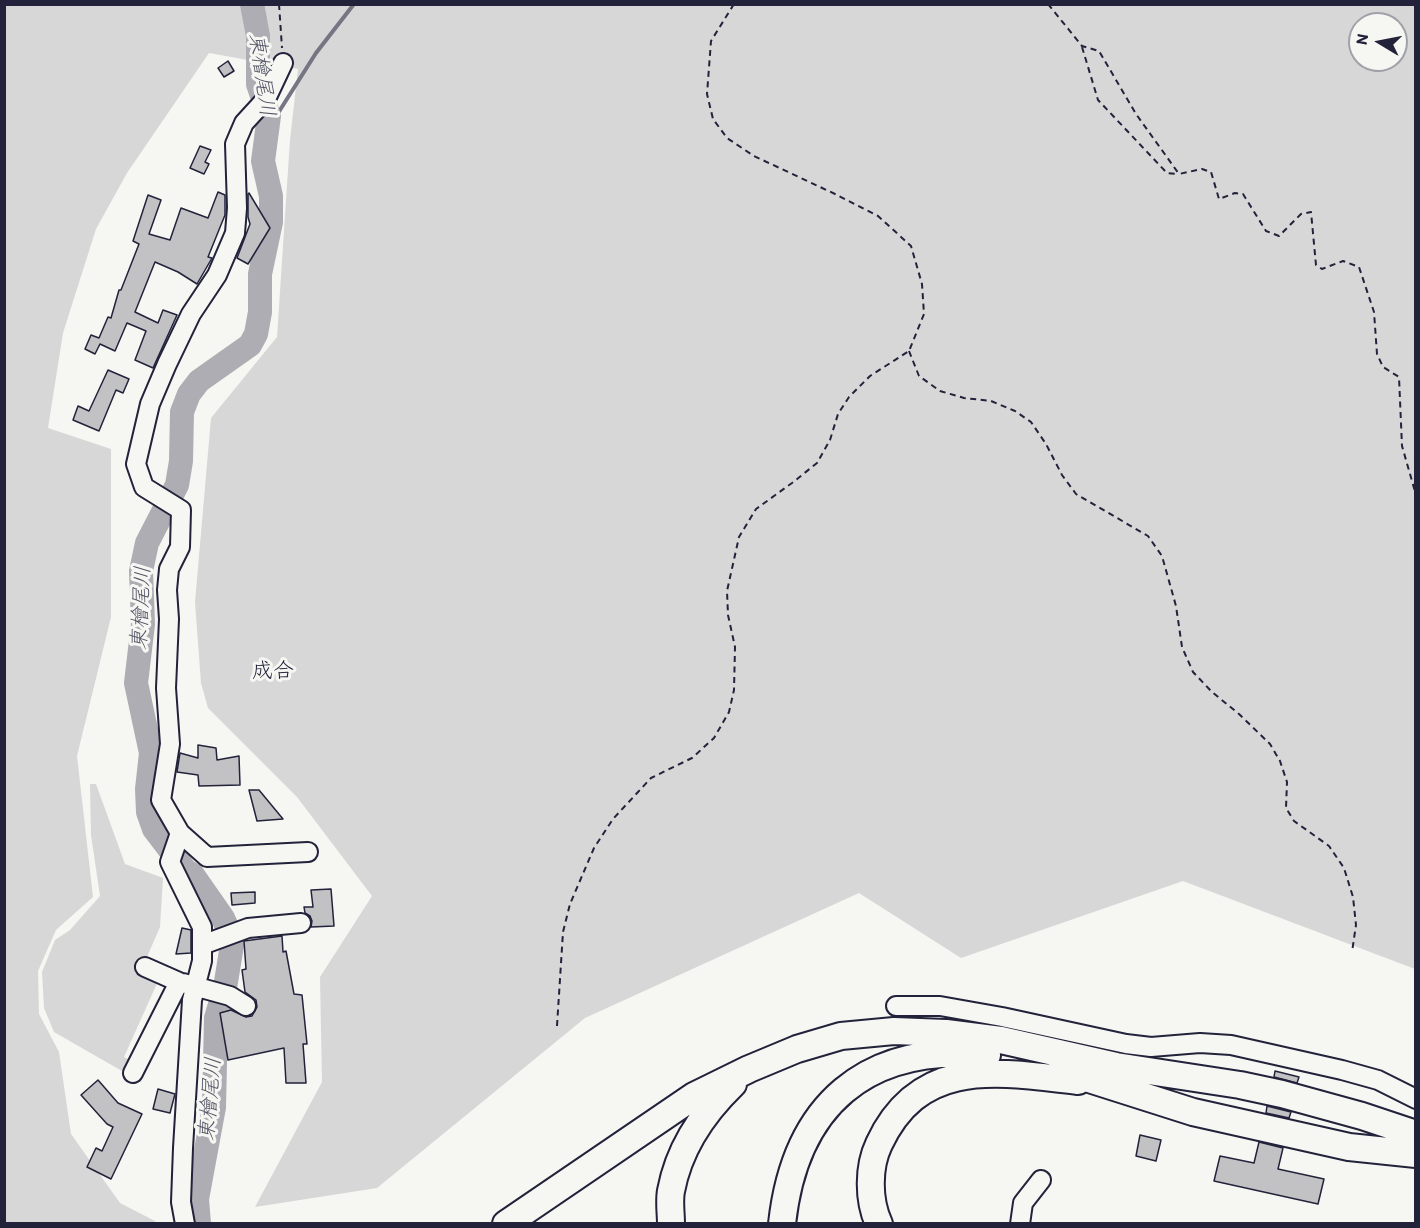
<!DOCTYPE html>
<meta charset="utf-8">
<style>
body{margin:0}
#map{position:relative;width:1420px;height:1228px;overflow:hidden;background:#f6f6f2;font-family:Itim,sans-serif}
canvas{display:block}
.frame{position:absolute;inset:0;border:6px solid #22223b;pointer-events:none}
.north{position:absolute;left:1348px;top:12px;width:60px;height:60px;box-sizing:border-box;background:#f6f6f2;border:2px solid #a1a1a9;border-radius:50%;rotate:280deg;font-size:16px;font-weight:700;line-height:24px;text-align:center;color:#22223b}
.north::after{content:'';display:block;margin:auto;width:21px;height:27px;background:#22223b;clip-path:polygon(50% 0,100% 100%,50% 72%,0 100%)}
</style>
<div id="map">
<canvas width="1420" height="1228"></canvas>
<div class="frame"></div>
<div class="north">N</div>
</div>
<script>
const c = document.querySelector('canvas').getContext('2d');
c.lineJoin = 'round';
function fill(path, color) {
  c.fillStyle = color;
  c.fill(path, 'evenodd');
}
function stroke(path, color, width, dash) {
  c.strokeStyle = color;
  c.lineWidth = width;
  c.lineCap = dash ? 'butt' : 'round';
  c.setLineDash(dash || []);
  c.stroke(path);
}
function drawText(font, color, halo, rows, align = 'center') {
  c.font = font + ' Itim,"Klee One",sans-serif';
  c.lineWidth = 6;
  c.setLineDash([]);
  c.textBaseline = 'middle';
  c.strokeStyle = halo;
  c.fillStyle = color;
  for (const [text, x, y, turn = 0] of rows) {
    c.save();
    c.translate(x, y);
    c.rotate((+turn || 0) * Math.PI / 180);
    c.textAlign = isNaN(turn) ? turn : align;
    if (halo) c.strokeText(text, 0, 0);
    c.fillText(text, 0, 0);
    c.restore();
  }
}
const green = new Path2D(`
 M 5,5 L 1415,5 L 1415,969 L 1183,881 L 961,958 L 859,893 L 585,1018 L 377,1188 L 255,1207 L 322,1082 L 320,977 L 372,896 L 297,797 L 208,708 L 201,683 L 195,602 L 211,418 L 277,337 L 290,140 L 298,69 L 209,53 L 127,173 L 96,229 L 63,333 L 48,428 L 111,449 L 111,617 L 77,756 L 93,897 L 56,930 L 38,971 L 39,1014 L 59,1052 L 71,1134 L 120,1203 L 155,1221 L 155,1223 L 5,1224 ZM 1360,24 L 1396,24 L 1396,60 L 1360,60 Z
 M 90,784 L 96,784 L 125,864 L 163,878 L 160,927 L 140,973 L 159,979 L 124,1057 L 134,1062 L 129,1075 L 54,1032 L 44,1008 L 42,972 L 55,940 L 70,930 L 100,896 L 91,835 Z`);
const stream = new Path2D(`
 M 268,129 L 316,53 L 354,4`);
const river = new Path2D(`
 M 199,1224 L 197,1199 L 214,1107 L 216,1018 L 225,988 L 232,945 L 231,936 L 223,918 L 193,875 L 186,871 L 154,829 L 148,812 L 147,789 L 151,753 L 136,683 L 143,624 L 141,571 L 147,543 L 177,485 L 181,461 L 182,412 L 189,394 L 199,381 L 250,345 L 256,334 L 260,312 L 260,274 L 271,222 L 271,196 L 263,161 L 269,116 L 258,84 L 258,36 L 252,4`);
const building = new Path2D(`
 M 228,61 L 234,71 L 224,77 L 218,68 Z
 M 200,146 L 211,150 L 205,162 L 209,164 L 204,174 L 190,168 Z
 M 218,192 L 225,195 L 225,215 L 208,257 L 212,258 L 197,284 L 178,272 L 155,262 L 135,312 L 158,323 L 163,310 L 177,315 L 153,368 L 135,360 L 146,331 L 127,323 L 115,351 L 100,344 L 95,354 L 85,349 L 91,335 L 99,338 L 108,317 L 111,318 L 119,290 L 121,290 L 139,244 L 133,241 L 148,195 L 161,200 L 149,234 L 170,240 L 181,208 L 208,218 Z
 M 249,193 L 270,228 L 248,264 L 237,258 L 250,224 L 248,217 L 248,194 Z
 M 108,370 L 129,379 L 123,393 L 116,390 L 99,431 L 73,420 L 78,406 L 89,411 Z
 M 198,745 L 216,748 L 217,760 L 239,756 L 240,785 L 199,786 L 198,775 L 177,772 L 180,753 L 198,758 Z
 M 249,790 L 259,790 L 283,819 L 257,821 Z
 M 331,889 L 334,926 L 311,927 L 312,921 L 310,916 L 305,913 L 304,907 L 313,907 L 311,890 Z
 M 255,892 L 255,903 L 232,905 L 231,893 Z
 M 182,928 L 191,930 L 191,953 L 176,954 Z
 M 282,936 L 283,952 L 286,951 L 294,994 L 302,995 L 307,1044 L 303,1044 L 306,1083 L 286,1083 L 284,1048 L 228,1060 L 220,1013 L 231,1010 L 246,1017 L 252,1016 L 257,1007 L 256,1000 L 245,992 L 242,970 L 246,969 L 244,941 Z
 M 1275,1071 L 1299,1077 L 1297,1083 L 1274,1077 Z
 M 98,1080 L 118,1103 L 142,1114 L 111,1179 L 87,1167 L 96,1148 L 102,1151 L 113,1127 L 107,1124 L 81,1095 Z
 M 158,1089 L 175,1094 L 170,1113 L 153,1109 Z
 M 1267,1106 L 1291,1112 L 1289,1118 L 1266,1113 Z
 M 1140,1135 L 1161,1140 L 1156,1161 L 1136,1156 Z
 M 1259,1142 L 1283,1148 L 1278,1169 L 1324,1179 L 1318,1204 L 1214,1181 L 1220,1156 L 1254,1163 Z`);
const path = new Path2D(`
 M 279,4 L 282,48
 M 1048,4 L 1082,46 L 1099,51 L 1136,114 L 1179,174 L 1202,169 L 1211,172 L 1219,199 L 1235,193 L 1243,194 L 1266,231 L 1279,236 L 1301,214 L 1311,212 L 1316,265 L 1322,269 L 1343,261 L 1359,267 L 1374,312 L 1377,354 L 1383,367 L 1399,377 L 1402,446 L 1416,495
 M 1082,47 L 1098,100 L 1167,173 L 1179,174
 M 909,351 L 919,376 L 940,391 L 964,398 L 991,401 L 1015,411 L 1031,422 L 1046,444 L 1062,475 L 1076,494 L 1148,536 L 1162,556 L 1176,606 L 1182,647 L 1193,672 L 1212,692 L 1239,714 L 1270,744 L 1280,761 L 1287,782 L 1286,808 L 1294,821 L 1329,846 L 1344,868 L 1353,897 L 1356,925 L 1352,952
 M 557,1026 L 563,932 L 570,904 L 594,848 L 613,819 L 651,778 L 692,758 L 714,738 L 729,712 L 734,690 L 735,647 L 728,615 L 727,591 L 739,537 L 756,509 L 792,483 L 817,463 L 830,440 L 838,414 L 849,397 L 870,376 L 909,351 L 924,314 L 922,284 L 911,246 L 878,216 L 835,194 L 754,156 L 727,138 L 713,119 L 707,94 L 711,41 L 734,4`);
const minor = new Path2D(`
 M 283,63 L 266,99 L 244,123 L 235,144 L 237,208 L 235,233 L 217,275 L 191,314 L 167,364 L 150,404 L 136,464 L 144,487 L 181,510 L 180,547 L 169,569 L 167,590 L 169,619 L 166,688 L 170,744 L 161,800 L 180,833 L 207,857 L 308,852
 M 180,833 L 170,862 L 202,927 L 202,961 L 192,1000 L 183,1148 L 181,1202 L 185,1224
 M 202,945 L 248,928 L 301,923
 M 183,983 L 230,996 L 246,1006
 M 896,1006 L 940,1006 L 1002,1017 L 1126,1044 L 1151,1047 L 1200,1043 L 1231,1045 L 1342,1070 L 1378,1080 L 1416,1099
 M 133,1073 L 179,982 L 145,967
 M 1020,1224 L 1023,1203 L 1041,1180`);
const highway = new Path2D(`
 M 1061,1070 L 1193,1112 L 1349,1147 L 1416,1154
 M 506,1224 L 694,1096 L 749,1069 L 797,1049 L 841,1036 L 894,1031 L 946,1033 L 1001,1040 L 1116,1066 L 1240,1085 L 1282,1094 L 1362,1116 L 1416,1134
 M 671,1224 C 671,1213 669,1201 671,1191 C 679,1148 703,1113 733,1084
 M 782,1224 C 795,1105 866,1043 987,1055
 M 879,1224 C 868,1200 868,1167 879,1144 C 920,1056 998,1072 1078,1081`);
const waterNames = [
 ["東檜尾川",261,75,82],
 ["東檜尾川",142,608,-87],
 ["東檜尾川",211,1099,-85]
];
const neighbourhoodNames = [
 ["成合",273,672]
];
fill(green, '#d7d7d7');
stroke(stream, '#757583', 4);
stroke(river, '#adadb3', 24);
fill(building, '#c2c2c4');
stroke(building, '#22223b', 1.5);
stroke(minor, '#22223b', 22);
stroke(highway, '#22223b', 30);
stroke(path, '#22223b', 2, [6, 4.5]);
stroke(minor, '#f6f6f2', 18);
stroke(highway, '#f6f6f2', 26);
drawText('italic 21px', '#535365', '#f6f6f2', waterNames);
drawText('21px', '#22223b', '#f6f6f2', neighbourhoodNames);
</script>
